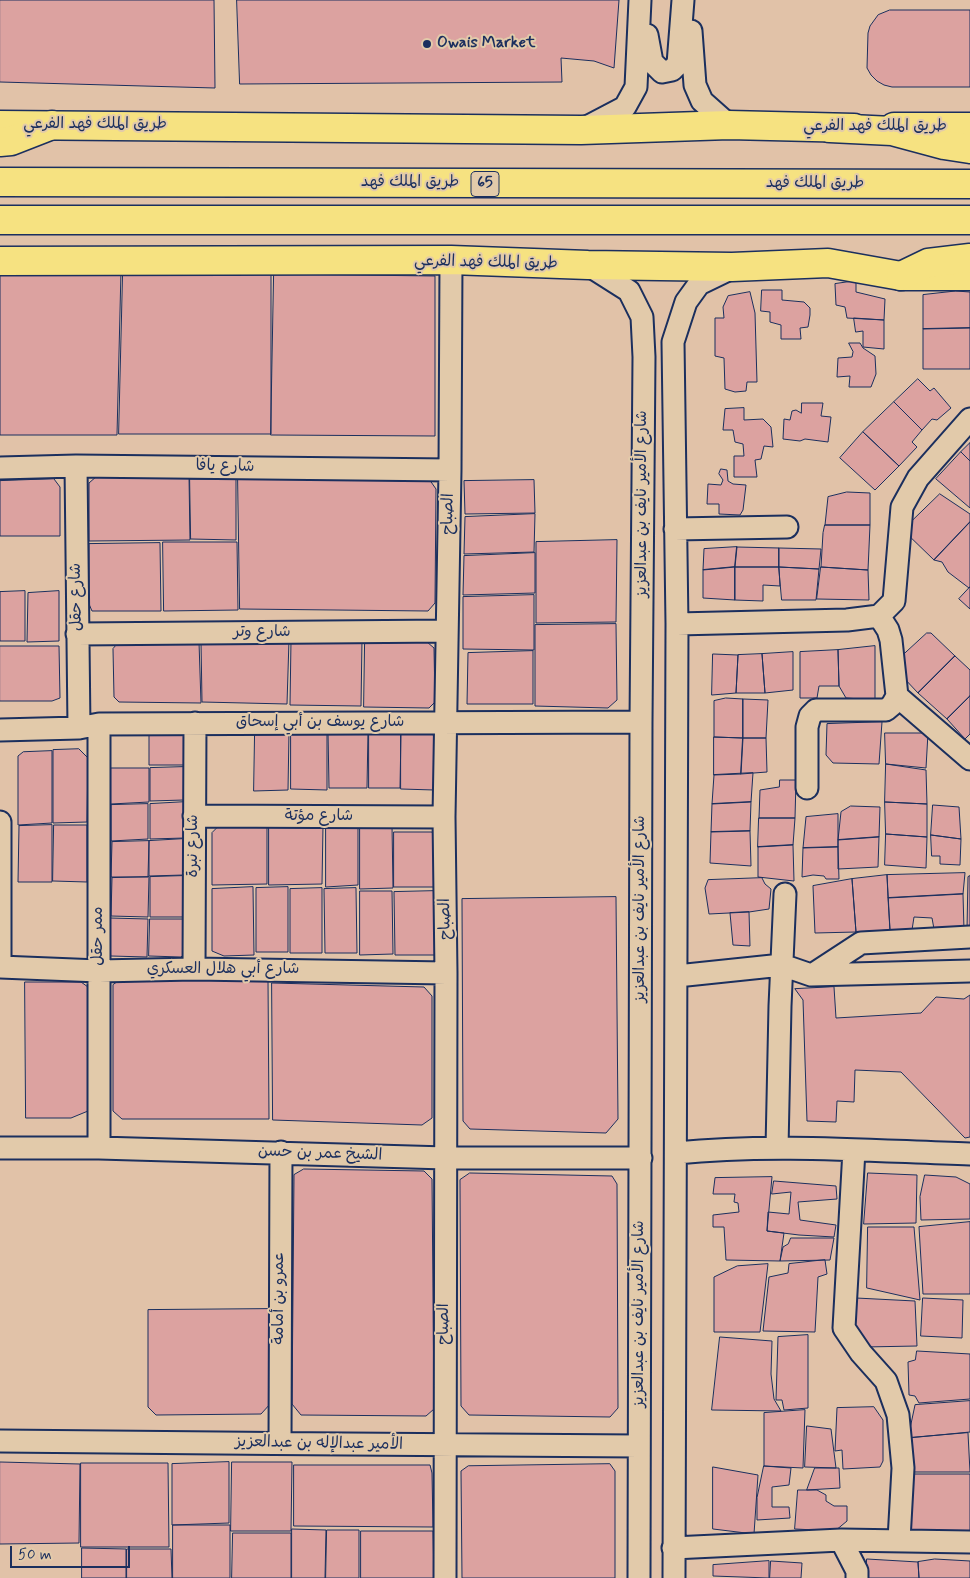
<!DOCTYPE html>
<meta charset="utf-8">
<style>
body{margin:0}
#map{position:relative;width:970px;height:1578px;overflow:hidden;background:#e1c2a8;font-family:Mynerve,sans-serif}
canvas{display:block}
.scale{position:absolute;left:10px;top:1546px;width:120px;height:22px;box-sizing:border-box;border:2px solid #1b2f5e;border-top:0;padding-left:6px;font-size:15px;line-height:18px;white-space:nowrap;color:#1b2f5e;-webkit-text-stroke:4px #e2caaa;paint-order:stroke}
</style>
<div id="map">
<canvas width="970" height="1578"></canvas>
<div class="scale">50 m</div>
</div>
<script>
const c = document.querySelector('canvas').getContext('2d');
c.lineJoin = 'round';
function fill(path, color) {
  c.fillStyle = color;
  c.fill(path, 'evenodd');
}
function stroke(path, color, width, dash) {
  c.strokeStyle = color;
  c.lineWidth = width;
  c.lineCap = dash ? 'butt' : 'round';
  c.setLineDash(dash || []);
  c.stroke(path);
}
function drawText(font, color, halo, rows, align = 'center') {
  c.font = font + ' Mynerve,"Playpen Sans Arabic",sans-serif';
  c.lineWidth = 4;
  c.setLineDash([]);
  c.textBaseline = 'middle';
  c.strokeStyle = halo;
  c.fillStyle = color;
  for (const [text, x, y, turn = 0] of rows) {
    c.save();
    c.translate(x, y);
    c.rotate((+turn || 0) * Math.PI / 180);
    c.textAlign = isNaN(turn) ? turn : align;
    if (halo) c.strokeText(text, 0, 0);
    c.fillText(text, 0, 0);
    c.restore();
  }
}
const building = new Path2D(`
 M 0,0 L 214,0 L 215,88 L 0,82 Z
 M 237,0 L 619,0 L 614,68 L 594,61 L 561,58 L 562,82 L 240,84 Z
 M 890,10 L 970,10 L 970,87 L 892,87 L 884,85 L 877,81 L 871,75 L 867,68 L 868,33 L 870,26 L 878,15 Z
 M 121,271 L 117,435 L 0,435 L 0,274 Z
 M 123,272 L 271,274 L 271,434 L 119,434 Z
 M 274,274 L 435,276 L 435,436 L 271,435 Z
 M 856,281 L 856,292 L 885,299 L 884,320 L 847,318 L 845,307 L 836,305 L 835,284 Z
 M 762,290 L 782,290 L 782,300 L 804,302 L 810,308 L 810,315 L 808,327 L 800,328 L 801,339 L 781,339 L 781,325 L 770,322 L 770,312 L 761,311 Z
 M 956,291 L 970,292 L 970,328 L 923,329 L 923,295 Z
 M 750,292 L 755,313 L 757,382 L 747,382 L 746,391 L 735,392 L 725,389 L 724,358 L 715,356 L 715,318 L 724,318 L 723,307 L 728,296 Z
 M 854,318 L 884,320 L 884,349 L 863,347 L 863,331 L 856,332 Z
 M 970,328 L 970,369 L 923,369 L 923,329 Z
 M 849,343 L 860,343 L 863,348 L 875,356 L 876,374 L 871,387 L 849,387 L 850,376 L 837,377 L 838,358 L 852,357 L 853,352 Z
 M 918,379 L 930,391 L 934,388 L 951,408 L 937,420 L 932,419 L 922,430 L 894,402 Z
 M 894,402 L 922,430 L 912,442 L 917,447 L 899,466 L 863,432 Z
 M 802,403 L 823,403 L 821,416 L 831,417 L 828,442 L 805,439 L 800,441 L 783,439 L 784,419 L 790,420 L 792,411 L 796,410 L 801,413 Z
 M 744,408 L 744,420 L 763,419 L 771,427 L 773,447 L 764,446 L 761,459 L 755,460 L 757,477 L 734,477 L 734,456 L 744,456 L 743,444 L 735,442 L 733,430 L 723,430 L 725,409 Z
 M 863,432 L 899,466 L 875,490 L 840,458 Z
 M 970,443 L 970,461 L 961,452 Z
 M 961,452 L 970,461 L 970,508 L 936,479 Z
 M 721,469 L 727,470 L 728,481 L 733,484 L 746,485 L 743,510 L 740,515 L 719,514 L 719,504 L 707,504 L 708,484 L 721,485 L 723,480 L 719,474 Z
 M 189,475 L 190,540 L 89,541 L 89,483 L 97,476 Z
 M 54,479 L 60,487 L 60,536 L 0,536 L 0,481 Z
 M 190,479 L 236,479 L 236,540 L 191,539 Z
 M 238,479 L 429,479 L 436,489 L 435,603 L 428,611 L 240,609 Z
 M 534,480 L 535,513 L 465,514 L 464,481 Z
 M 847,492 L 870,493 L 870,525 L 825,525 L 828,497 Z
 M 940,494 L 970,514 L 970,522 L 934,560 L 903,530 Z
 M 535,514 L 534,552 L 464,554 L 465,517 Z
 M 970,522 L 970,587 L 969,588 L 948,572 L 942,562 L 934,560 Z
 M 825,525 L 870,525 L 868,570 L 821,567 L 823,533 Z
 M 617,540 L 616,622 L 536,623 L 536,542 Z
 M 163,542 L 237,542 L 238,610 L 164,611 Z
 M 160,543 L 161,611 L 92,611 L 89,604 L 89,544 Z
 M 737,547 L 779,548 L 779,567 L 735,567 Z
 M 737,547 L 735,567 L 703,570 L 704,549 Z
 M 779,548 L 821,549 L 819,569 L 779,567 Z
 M 535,553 L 535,593 L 463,595 L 464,556 Z
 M 735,567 L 779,567 L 780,586 L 763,585 L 763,601 L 735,600 Z
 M 735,567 L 735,600 L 703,598 L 703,570 Z
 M 779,567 L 819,569 L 816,600 L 782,600 Z
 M 821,567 L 868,570 L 869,600 L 817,599 Z
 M 970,587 L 970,609 L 959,599 Z
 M 25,591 L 25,641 L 0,641 L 0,592 Z
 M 59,591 L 59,641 L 27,642 L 28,593 Z
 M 534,595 L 534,650 L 463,649 L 463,597 Z
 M 616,624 L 617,700 L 608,708 L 535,706 L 535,625 Z
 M 927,633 L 931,633 L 955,656 L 918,693 L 902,676 L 901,657 Z
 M 289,640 L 287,704 L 202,702 L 201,642 Z
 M 362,640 L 361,706 L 290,705 L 291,641 Z
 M 119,642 L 199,642 L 201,703 L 119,702 L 114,697 L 113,649 Z
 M 365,642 L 427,642 L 434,648 L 435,702 L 429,708 L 364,707 Z
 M 0,646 L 59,646 L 60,698 L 52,701 L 0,701 Z
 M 875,646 L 875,700 L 846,698 L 839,686 L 838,650 Z
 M 838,650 L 839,686 L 819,686 L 817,698 L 800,698 L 800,652 Z
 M 533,651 L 533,704 L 467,704 L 468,653 Z
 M 793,652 L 793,690 L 765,693 L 762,654 Z
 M 713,654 L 738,655 L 736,693 L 712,695 Z
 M 762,654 L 765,693 L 736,693 L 738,655 Z
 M 955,656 L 970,670 L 970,696 L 947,719 L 918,693 Z
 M 970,696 L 970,734 L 965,739 L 947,719 Z
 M 726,698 L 743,699 L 743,738 L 714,737 L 714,701 Z
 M 743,699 L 768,700 L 766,738 L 743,738 Z
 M 882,722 L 879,764 L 833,763 L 826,755 L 827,724 Z
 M 177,730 L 185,736 L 184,765 L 149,765 L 149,731 Z
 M 291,731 L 327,732 L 327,790 L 291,789 Z
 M 368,731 L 367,788 L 329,788 L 328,732 Z
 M 255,732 L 289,732 L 288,790 L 254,791 Z
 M 369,732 L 401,733 L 400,788 L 369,788 Z
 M 885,733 L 928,733 L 926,768 L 886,764 Z
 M 401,734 L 433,734 L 434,738 L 434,790 L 401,789 Z
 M 714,737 L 743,738 L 741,774 L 714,775 Z
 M 743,738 L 766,738 L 767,772 L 741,774 Z
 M 79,749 L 88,758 L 87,822 L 53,823 L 53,750 Z
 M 52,751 L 52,823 L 18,825 L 18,756 L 23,752 Z
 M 886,764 L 926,770 L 927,804 L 885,802 Z
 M 184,767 L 184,800 L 150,801 L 150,768 Z
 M 111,768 L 149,768 L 149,802 L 111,804 Z
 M 753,773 L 751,802 L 712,804 L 714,775 Z
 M 780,780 L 796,780 L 795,818 L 759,818 L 760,790 L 779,787 Z
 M 186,802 L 185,838 L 150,839 L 150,804 Z
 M 751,802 L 750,831 L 711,832 L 712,804 Z
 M 885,802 L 927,804 L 927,837 L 886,834 Z
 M 148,804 L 148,839 L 111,841 L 111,805 Z
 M 933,805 L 959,807 L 961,839 L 931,835 Z
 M 851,806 L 880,807 L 879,837 L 838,840 L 841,812 Z
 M 838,814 L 838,847 L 803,848 L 806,817 Z
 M 759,818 L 795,818 L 793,845 L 758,847 Z
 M 326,824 L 358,824 L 358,885 L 326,887 Z
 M 52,825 L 52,882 L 18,882 L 19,826 Z
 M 54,825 L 87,825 L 87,882 L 53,881 Z
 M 220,825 L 267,825 L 267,884 L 212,885 L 212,833 Z
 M 360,825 L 392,825 L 393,888 L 360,889 Z
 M 269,826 L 323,826 L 322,884 L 269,885 Z
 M 750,831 L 751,866 L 710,863 L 711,832 Z
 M 394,832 L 432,832 L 435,837 L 434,887 L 394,887 Z
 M 886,834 L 927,837 L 926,868 L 885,865 Z
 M 931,835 L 961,839 L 960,865 L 940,864 L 940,856 L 932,856 Z
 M 879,837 L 878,867 L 838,869 L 838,840 Z
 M 184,839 L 184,875 L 149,876 L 149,841 Z
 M 149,841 L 148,877 L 111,877 L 112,842 Z
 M 793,845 L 794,881 L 758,877 L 758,847 Z
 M 838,847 L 839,879 L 826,879 L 824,876 L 813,875 L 802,877 L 803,848 Z
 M 965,873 L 963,894 L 888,898 L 887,875 Z
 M 887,875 L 890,930 L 856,932 L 852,879 Z
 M 183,876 L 184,917 L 150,917 L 150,877 Z
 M 970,876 L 970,929 L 967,929 L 968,877 Z
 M 149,877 L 148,917 L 111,916 L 112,878 Z
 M 762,878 L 765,884 L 771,889 L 769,909 L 749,912 L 709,914 L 705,888 L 708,880 Z
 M 852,879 L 856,932 L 815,933 L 813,886 Z
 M 253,887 L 254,955 L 224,956 L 212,951 L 212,889 Z
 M 288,887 L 288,952 L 256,952 L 256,888 Z
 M 322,888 L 322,953 L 290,953 L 290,889 Z
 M 356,888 L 357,953 L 325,953 L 324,889 Z
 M 360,891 L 392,891 L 393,954 L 360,955 Z
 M 436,891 L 436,955 L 395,955 L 394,892 Z
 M 963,894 L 964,930 L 934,929 L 932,918 L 914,917 L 912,930 L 890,931 L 888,898 Z
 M 616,897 L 618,1119 L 606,1133 L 470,1129 L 463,1121 L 462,899 Z
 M 749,912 L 750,946 L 733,945 L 730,913 Z
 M 110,918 L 148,919 L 147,957 L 111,956 Z
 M 150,919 L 184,919 L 184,954 L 181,957 L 149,956 Z
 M 123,978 L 268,980 L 269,1119 L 122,1119 L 113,1111 L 113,985 Z
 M 25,982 L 81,982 L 88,987 L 88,1111 L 71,1118 L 26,1118 Z
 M 272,983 L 424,987 L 432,996 L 432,1118 L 422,1125 L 273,1120 Z
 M 834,987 L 836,1018 L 921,1013 L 936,997 L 964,999 L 970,995 L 970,1137 L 965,1138 L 901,1072 L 855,1070 L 854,1102 L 837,1101 L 836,1122 L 807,1121 L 803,1000 L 795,989 Z
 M 304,1169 L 424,1171 L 432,1179 L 434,1409 L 426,1416 L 301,1415 L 292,1404 L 294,1175 Z
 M 470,1173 L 612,1176 L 617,1184 L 618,1408 L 610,1417 L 469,1415 L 461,1406 L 460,1180 Z
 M 868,1173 L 917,1175 L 916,1223 L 864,1224 Z
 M 925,1175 L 956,1177 L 970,1184 L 970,1219 L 921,1220 L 920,1197 Z
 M 772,1177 L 767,1231 L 784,1233 L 780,1261 L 726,1260 L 724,1227 L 713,1227 L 713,1215 L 739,1212 L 738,1203 L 734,1202 L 735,1194 L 713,1194 L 715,1178 Z
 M 774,1181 L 836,1186 L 837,1199 L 798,1202 L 800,1220 L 836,1225 L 834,1237 L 799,1235 L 767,1231 L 768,1212 L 789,1214 L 791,1192 L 772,1194 Z
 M 970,1222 L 970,1294 L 923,1294 L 919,1227 Z
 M 868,1227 L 914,1227 L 920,1300 L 867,1288 Z
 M 791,1238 L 834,1238 L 830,1260 L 780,1261 L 783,1247 L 788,1244 Z
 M 825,1260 L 827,1274 L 818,1277 L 815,1332 L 763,1331 L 769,1277 L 788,1273 L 789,1264 Z
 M 768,1264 L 760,1332 L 714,1332 L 714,1277 L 737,1266 Z
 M 856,1298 L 915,1301 L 917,1346 L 864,1347 L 855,1332 Z
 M 923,1298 L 963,1300 L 962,1338 L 921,1336 Z
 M 270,1309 L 271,1403 L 261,1414 L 156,1415 L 148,1407 L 148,1310 Z
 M 808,1335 L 808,1408 L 784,1410 L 782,1400 L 776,1400 L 778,1337 Z
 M 720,1337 L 772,1341 L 771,1374 L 774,1399 L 781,1411 L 712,1410 Z
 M 917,1351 L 970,1354 L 970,1399 L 919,1403 L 915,1396 L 909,1395 L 908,1362 L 915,1360 Z
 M 970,1401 L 970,1432 L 908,1438 L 915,1405 Z
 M 874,1407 L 883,1420 L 883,1461 L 880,1467 L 843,1469 L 842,1450 L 835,1451 L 837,1408 Z
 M 805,1410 L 803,1468 L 764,1466 L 764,1413 Z
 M 807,1426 L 831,1429 L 836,1468 L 805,1467 Z
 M 968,1433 L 970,1472 L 906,1472 L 909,1438 Z
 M 0,1462 L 80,1464 L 79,1543 L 0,1544 Z
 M 229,1462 L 229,1523 L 172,1525 L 172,1464 Z
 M 232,1462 L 292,1462 L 291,1531 L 231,1531 Z
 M 81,1463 L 168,1463 L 169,1547 L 81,1547 Z
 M 610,1464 L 615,1471 L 615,1578 L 462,1578 L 461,1471 L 468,1466 Z
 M 294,1465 L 430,1465 L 432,1473 L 433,1527 L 294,1526 Z
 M 764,1466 L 791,1468 L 789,1485 L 772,1487 L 772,1507 L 789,1507 L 790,1518 L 757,1520 L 757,1498 Z
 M 713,1467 L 758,1475 L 754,1534 L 713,1529 Z
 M 815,1468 L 839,1468 L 840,1488 L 807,1490 Z
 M 906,1474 L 970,1474 L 970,1534 L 904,1534 Z
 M 798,1490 L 817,1490 L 826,1495 L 826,1501 L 834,1506 L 847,1506 L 847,1521 L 835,1531 L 795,1529 Z
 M 173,1525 L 230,1525 L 230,1578 L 173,1578 Z
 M 292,1529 L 326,1530 L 325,1578 L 292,1578 Z
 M 327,1530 L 359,1530 L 359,1578 L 326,1578 Z
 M 361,1531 L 433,1531 L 434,1578 L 361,1578 Z
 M 233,1533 L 291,1533 L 291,1578 L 232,1578 Z
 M 82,1548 L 126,1549 L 126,1578 L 82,1578 Z
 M 127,1549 L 171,1549 L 172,1578 L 127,1578 Z
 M 867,1559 L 918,1562 L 919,1578 L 866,1578 Z
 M 935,1559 L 970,1561 L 970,1578 L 919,1578 L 918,1562 Z
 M 769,1561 L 769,1578 L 713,1576 L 713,1565 Z
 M 771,1561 L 802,1563 L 801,1578 L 770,1578 Z`);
const minor = new Path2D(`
 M 691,31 L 695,85 L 702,101 L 729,125
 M 647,35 L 652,62 L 662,72 L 672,70 L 678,64 L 683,0
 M 583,129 L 625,107 L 636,87 L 640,0
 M 588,265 L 629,291 L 642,317 L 644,357 L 641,722 L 639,1578
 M 76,466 L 79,728
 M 0,468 L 76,466 L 450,470
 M 675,529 L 787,527
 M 677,624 L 847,620 L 879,616 L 894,601 L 902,507 L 918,478 L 970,419
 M 77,634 L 447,631
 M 897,696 L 970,759
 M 0,730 L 79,728 L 99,724 L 641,722
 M 807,788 L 807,727 L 810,716 L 816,710 L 886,710 L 892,705 L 897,696 L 891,640 L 888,630 L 879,616
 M 194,816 L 444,817
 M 0,822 L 0,967
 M 0,967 L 99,971 L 194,969 L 446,973
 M 194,969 L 195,723
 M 812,975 L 861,943 L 970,937
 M 677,976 L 782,965 L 811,975 L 970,971
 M 0,1148 L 99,1148 L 446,1158 L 641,1158
 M 99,1148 L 99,724
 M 777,1148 L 780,1006 L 785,894
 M 854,1150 L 844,1328 L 861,1353 L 886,1381 L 898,1415 L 903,1468 L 899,1540
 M 676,1153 C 773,1143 872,1151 970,1154
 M 0,1441 C 213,1442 426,1446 639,1446
 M 280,1443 L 281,1152
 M 841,1540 L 857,1571 L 857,1578
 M 673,1548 L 841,1540 L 970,1542
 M 445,1578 L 446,973 L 444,817 L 450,470 L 451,260
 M 674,1578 L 677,624 L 673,342 L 686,302 L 699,284 L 732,268`);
const major = new Path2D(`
 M 0,125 L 581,130 L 729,125 L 854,128
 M 894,127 L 970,127
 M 0,261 L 451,260 L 588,265 L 732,267 L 828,263 L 901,276 L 970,276`);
const highway = new Path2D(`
 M 830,128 L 892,131 L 944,145 L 970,149
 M 0,142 L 11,141 L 52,125
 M 0,182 L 970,184
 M 0,220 L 970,220
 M 901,276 L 928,263 L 970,258`);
const markers = [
 [427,44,5,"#1b2f5e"]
];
const shields = [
 [485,184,28]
];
const shieldNames = [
 ["65",485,184]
];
const poiNames = [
 ["Owais Market",437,44]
];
const streetNames = [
 ["طريق الملك فهد الفرعي",95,125],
 ["طريق الملك فهد الفرعي",875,127],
 ["طريق الملك فهد",410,183],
 ["طريق الملك فهد",815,184],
 ["طريق الملك فهد الفرعي",486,263,1],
 ["شارع يافا",225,467,1],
 ["شارع الأمير نايف بن عبدالعزيز",643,504,-90],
 ["الصباح",449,514,-89],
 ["شارع حقل",77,597,-91],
 ["شارع وتر",262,633],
 ["شارع يوسف بن أبي إسحاق",320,723],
 ["شارع مؤتة",319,817],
 ["شارع نبرة",194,846,-90],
 ["شارع الأمير نايف بن عبدالعزيز",641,909,-90],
 ["الصباح",446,919,-91],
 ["ممر حقل",99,936,-90],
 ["شارع أبي هلال العسكري",223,970],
 ["الشيخ عمر بن حسن",320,1154,2],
 ["عمرو بن أمامة",280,1298,-90],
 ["شارع الأمير نايف بن عبدالعزيز",640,1314,-90],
 ["الصباح",445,1324,-90],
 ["الأمير عبدالإله بن عبدالعزيز",319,1444,1]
];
fill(building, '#dca2a0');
stroke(building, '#1b2f5e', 1);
stroke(minor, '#1b2f5e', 25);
stroke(major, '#1b2f5e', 31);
stroke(highway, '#1b2f5e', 31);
stroke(minor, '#e2caaa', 21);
stroke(major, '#f6e281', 28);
stroke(highway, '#f6e281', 28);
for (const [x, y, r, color] of markers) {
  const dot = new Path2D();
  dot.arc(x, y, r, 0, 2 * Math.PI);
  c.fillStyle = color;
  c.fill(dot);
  stroke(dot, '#e2caaa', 2);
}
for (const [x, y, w] of shields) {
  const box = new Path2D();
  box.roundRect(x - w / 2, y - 12.5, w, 25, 4);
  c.fillStyle = '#e2caaa';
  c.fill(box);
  stroke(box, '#1b2f5e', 1);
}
drawText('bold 15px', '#1b2f5e', null, shieldNames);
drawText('bold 16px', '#1b2f5e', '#e2caaa', poiNames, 'left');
drawText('16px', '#1b2f5e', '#e2caaa', streetNames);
</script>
